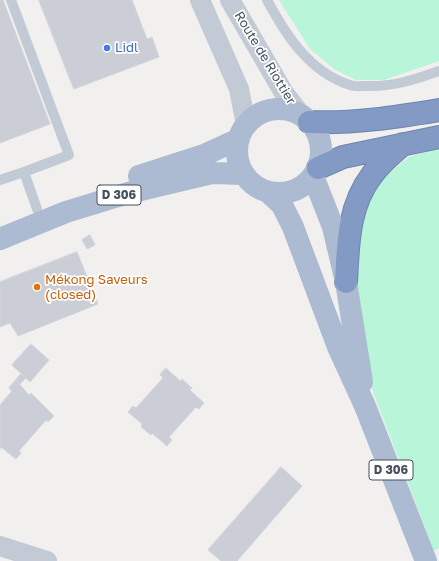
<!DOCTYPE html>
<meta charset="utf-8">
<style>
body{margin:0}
canvas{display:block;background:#f2f0ef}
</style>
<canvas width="439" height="561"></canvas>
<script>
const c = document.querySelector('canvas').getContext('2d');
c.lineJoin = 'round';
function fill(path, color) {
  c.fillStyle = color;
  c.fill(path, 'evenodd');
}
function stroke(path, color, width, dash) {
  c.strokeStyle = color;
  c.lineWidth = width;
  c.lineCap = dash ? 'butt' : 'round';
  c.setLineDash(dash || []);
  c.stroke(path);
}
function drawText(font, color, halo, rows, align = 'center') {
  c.font = font + ' "Golos Text",sans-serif';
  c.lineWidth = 3.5;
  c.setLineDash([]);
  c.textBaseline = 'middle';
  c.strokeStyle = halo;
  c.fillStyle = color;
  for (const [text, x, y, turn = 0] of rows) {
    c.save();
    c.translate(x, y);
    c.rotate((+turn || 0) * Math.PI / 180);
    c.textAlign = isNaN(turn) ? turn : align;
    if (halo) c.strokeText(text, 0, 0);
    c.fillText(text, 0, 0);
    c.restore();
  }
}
const green = new Path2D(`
 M 279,0 L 439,0 L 439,61 L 384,80 L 356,80 L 334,69 L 310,49 Z
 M 439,148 L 439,548 L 434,551 L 373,392 L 360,338 L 354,252 L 361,212 L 379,181 L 409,157 Z`);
const building = new Path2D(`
 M 0,0 L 3,0 L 50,124 L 0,143 Z
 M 39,0 L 132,0 L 147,39 L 152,37 L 159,57 L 74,89 Z
 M 90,235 L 95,245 L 87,249 L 82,240 Z
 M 77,252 L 98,304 L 18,336 L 10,323 L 0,327 L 0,282 Z
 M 31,344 L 49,360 L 30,382 L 12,365 Z
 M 166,368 L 180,381 L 182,379 L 192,388 L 190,390 L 204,403 L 199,409 L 196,407 L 169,437 L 172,440 L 167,446 L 152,433 L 151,435 L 141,427 L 142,424 L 128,412 L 133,406 L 136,408 L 163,378 L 160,375 Z
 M 21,374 L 26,378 L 20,384 L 16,380 Z
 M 16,380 L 29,395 L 31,393 L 54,416 L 48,422 L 46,420 L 19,451 L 21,453 L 16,459 L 1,447 L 0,449 L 0,405 L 12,391 L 9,388 Z
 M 281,467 L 302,486 L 237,561 L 221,561 L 208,550 Z`);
const service = new Path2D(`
 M 11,0 L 69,155 L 24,172 L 37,209
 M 267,0 C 286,35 309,72 350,85 C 354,87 360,86 365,86 C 392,87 414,80 439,71
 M 0,180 L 24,172`);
const minor = new Path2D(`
 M 200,0 L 239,89 L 246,125
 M 230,0 L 284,93 L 302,116
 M 0,546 L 47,561`);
const primary = new Path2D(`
 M237 151a42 42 0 1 1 84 0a42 42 0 1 1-84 0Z
 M 139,176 L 204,155 L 239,139
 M 313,176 L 333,227 L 346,282 L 362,382
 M 269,193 L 282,205 L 293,227 L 338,347 L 365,406 L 426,561
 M 0,239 L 66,212 L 128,193 L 212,173 L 243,174`);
const motorway = new Path2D(`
 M 309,122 C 353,124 396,117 439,110
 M 318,168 L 343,157 L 439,137
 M 346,282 C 348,245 348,206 372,175 C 380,163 392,154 403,144`);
const markers = [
 [107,48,4,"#3f7fe0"],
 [37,287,4,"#e8710a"]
];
const shields = [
 [119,195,44],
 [391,470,44]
];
const shieldNames = [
 ["D 306",119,195],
 ["D 306",391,470]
];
const shopNames = [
 ["Lidl",115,48]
];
const streetNames = [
 ["Route de Riottier",265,58,59]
];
const foodNames = [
 ["Mékong Saveurs",45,280],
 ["(closed)",45,295]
];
fill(green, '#b9f5d8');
fill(building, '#cbced6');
stroke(building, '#d3d4dc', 1);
stroke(motorway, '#6d85b0', 24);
stroke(service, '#c2cad6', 10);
stroke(minor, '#c2cad6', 20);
stroke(primary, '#acbbd2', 22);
stroke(motorway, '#829ac4', 22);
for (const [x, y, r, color] of markers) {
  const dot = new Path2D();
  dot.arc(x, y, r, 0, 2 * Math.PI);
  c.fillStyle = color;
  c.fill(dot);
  stroke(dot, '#fff', 1.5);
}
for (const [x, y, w] of shields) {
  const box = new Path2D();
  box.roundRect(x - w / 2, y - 10, w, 20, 3);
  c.fillStyle = '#fff';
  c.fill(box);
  stroke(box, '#455060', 1);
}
drawText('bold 12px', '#455060', null, shieldNames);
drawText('13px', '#366cbe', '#fff', shopNames, 'left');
drawText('13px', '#455060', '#fff', streetNames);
drawText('13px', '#c56008', '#fff', foodNames, 'left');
</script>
